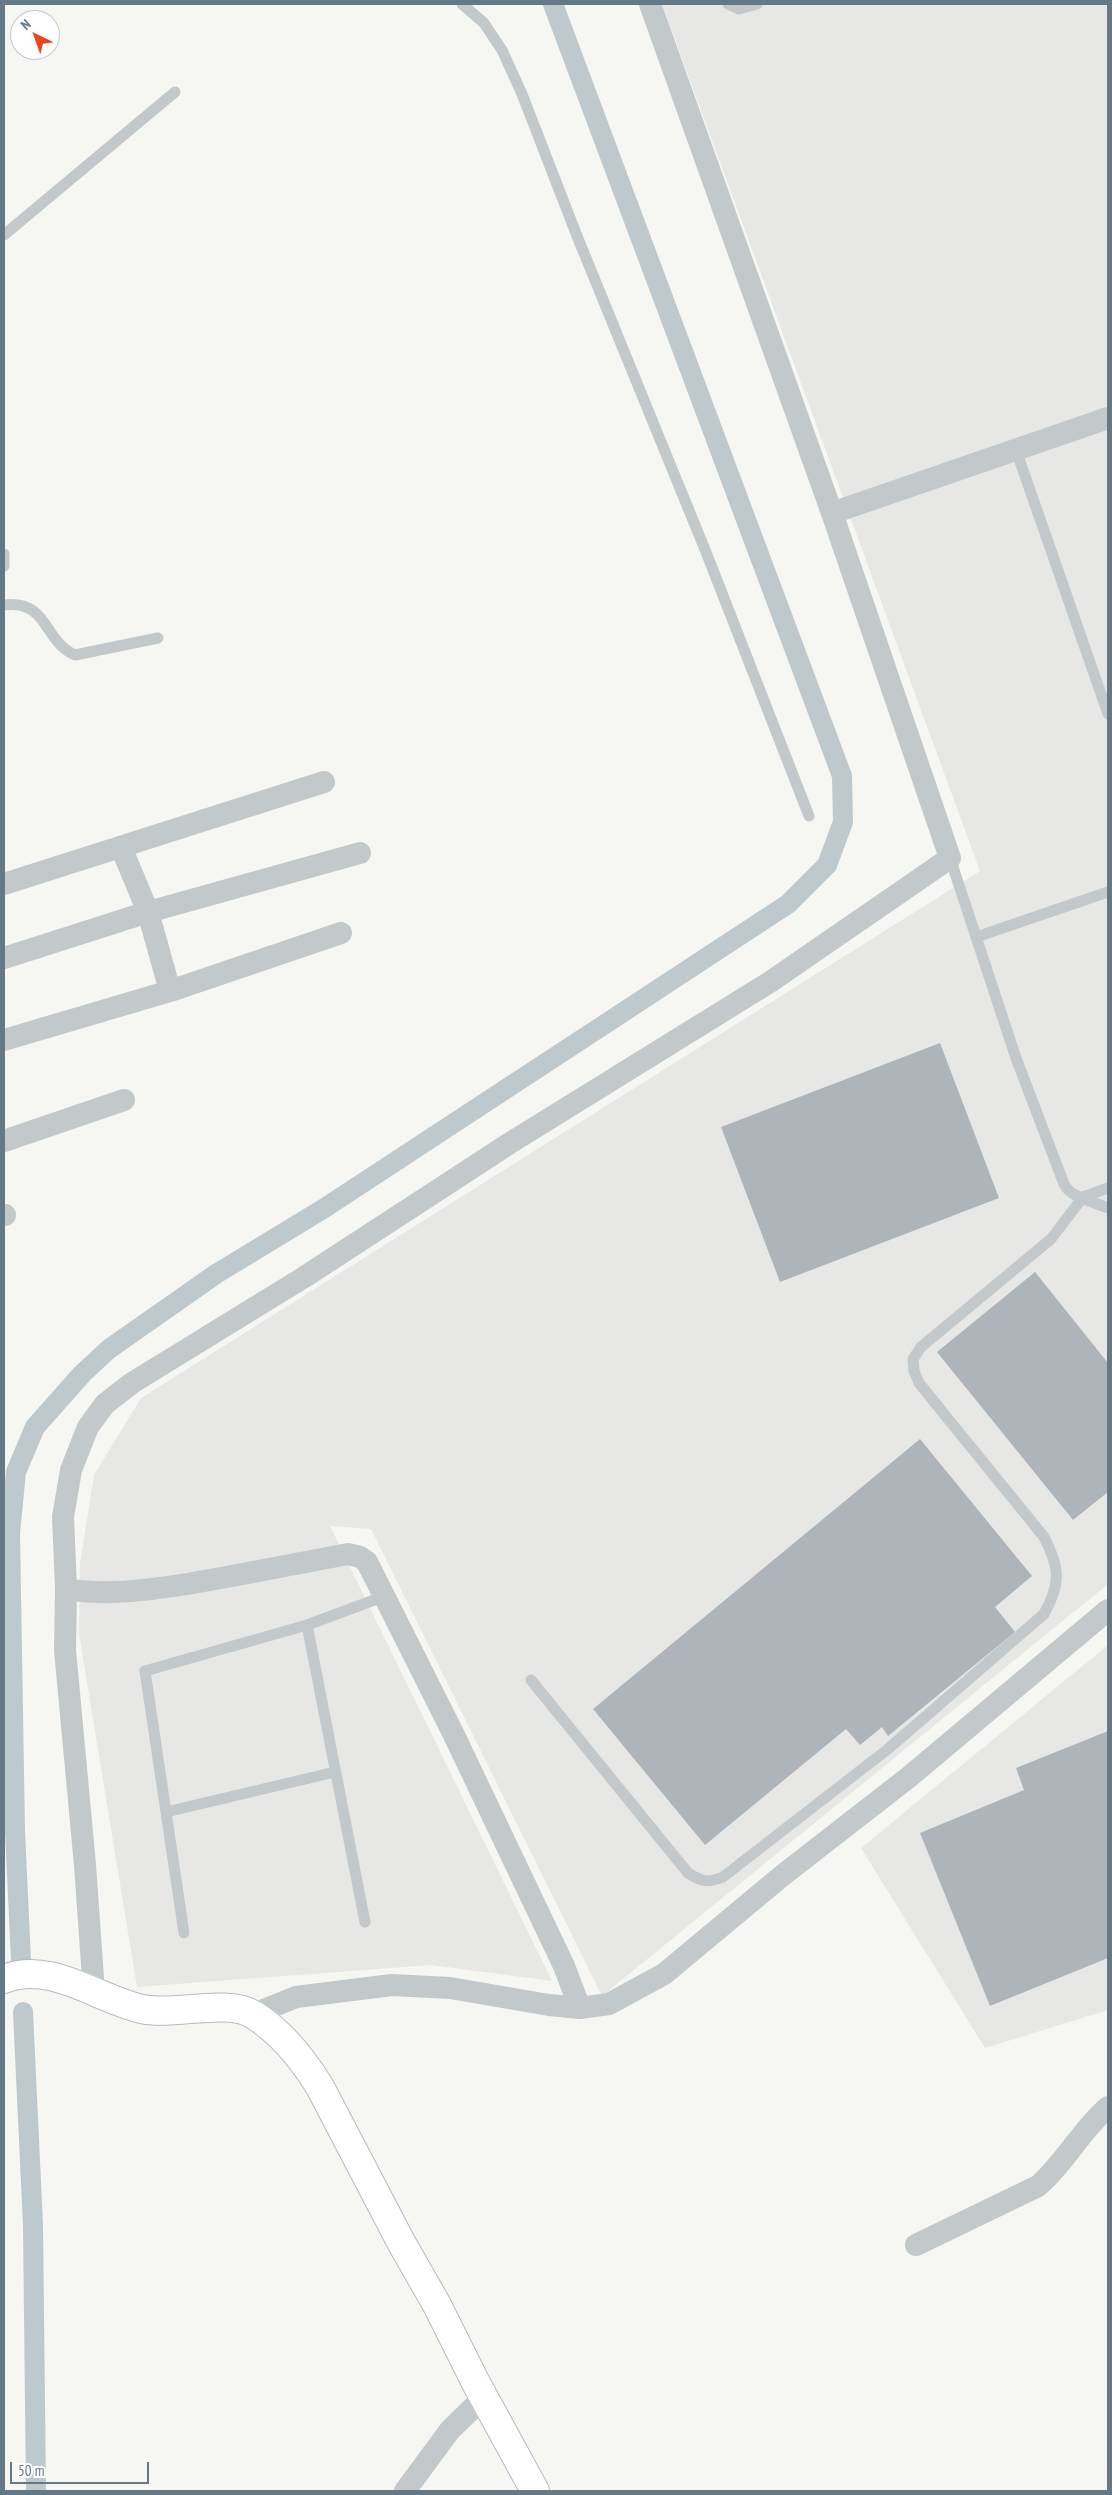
<!DOCTYPE html>
<style>
body{margin:0}
#map{position:relative;width:1112px;height:2495px;overflow:hidden;background:#f6f6f2;font-family:"PT Sans Narrow",sans-serif}
canvas{display:block}
.frame{position:absolute;inset:0;border:5px solid #647885;pointer-events:none}
.north{position:absolute;left:10px;top:10px;width:50px;height:50px;box-sizing:border-box;background:#fff;border:1px solid #c1c9ce;border-radius:50%;rotate:318deg;font-size:14px;font-weight:700;line-height:20px;text-align:center;color:#647885}
.north::after{content:'';display:block;margin:auto;width:18px;height:22px;background:#eb451e;clip-path:polygon(50% 0,100% 100%,50% 72%,0 100%)}
.scale{position:absolute;left:10px;top:2462px;width:139px;height:22px;box-sizing:border-box;border:2px solid #647885;border-top:0;padding-left:6px;font-size:15px;line-height:18px;white-space:nowrap;color:#647885;-webkit-text-stroke:4px #fff;paint-order:stroke}
</style>
<div id="map">
<canvas width="1112" height="2495"></canvas>
<div class="frame"></div>
<div class="north">N</div>
<div class="scale">50 m</div>
</div>
<script>
const c = document.querySelector('canvas').getContext('2d');
c.lineJoin = 'round';
function fill(path, color) {
  c.fillStyle = color;
  c.fill(path, 'evenodd');
}
function stroke(path, color, width, dash) {
  c.strokeStyle = color;
  c.lineWidth = width;
  c.lineCap = dash ? 'butt' : 'round';
  c.setLineDash(dash || []);
  c.stroke(path);
}
const built = new Path2D(`
 M 662,4 L 1108,4 L 1108,1584 L 602,1996 L 371,1529 L 330,1526 L 552,1981 L 431,1965 L 137,1987 L 79,1634 L 80,1564 L 94,1475 L 141,1398 L 980,871 Z
 M 1108,1645 L 1108,2010 L 985,2048 L 861,1848 Z`);
const canal = new Path2D(`
 M 21,1961 L 15,1831 L 10,1533 L 16,1472 L 35,1427 L 82,1374 L 109,1349 L 216,1274 L 323,1209 L 788,904 L 827,865 L 843,822 L 842,776 L 553,4
 M 23,2012 L 33,2225 L 36,2491`);
const building = new Path2D(`
 M 940,1043 L 999,1198 L 780,1282 L 721,1127 Z
 M 1035,1272 L 1108,1363 L 1108,1492 L 1073,1520 L 937,1352 Z
 M 920,1439 L 1032,1576 L 995,1607 L 1015,1632 L 888,1736 L 882,1727 L 860,1745 L 846,1729 L 705,1845 L 593,1709 Z
 M 1108,1731 L 1108,1958 L 990,2006 L 920,1833 L 1024,1790 L 1016,1768 Z`);
const lane = new Path2D(`
 M 462,4 L 484,23 L 502,50 L 522,94 L 577,236 L 706,552 L 809,816
 M 728,4 L 739,9 L 757,4
 M 4,235 L 175,92
 M 1016,450 L 1108,714
 M 4,554 L 4,566
 M 4,605 C 49,600 43,641 75,655 L 158,638
 M 950,858 L 1016,1058 L 1064,1184 C 1071,1198 1094,1202 1108,1208
 M 976,937 L 1108,892
 M 307,1625 L 365,1922
 M 531,1680 L 688,1873 C 702,1882 708,1883 723,1877 L 888,1749 L 1044,1614 C 1061,1583 1060,1568 1044,1537 L 919,1383 L 914,1371 L 913,1359 L 921,1347 L 1051,1239 L 1083,1197 L 1108,1188
 M 166,1812 L 335,1772
 M 184,1933 L 145,1671 L 307,1625 L 385,1596`);
const street = new Path2D(`
 M 832,513 L 1108,418
 M 121,847 L 148,912 L 170,991
 M 4,884 L 324,782
 M 4,958 L 148,912 L 360,853
 M 4,1040 L 170,991 L 341,933
 M 4,1141 L 124,1100
 M 4,1215 L 5,1215
 M 66,1589 L 65,1650 L 85,1865 L 94,1992
 M 580,2008 L 564,1966 L 453,1733 L 367,1562 L 360,1557 L 348,1554 C 294,1564 241,1575 187,1584 C 148,1590 106,1596 66,1589 L 63,1517 L 71,1470 L 88,1427 L 105,1404 L 132,1383 L 306,1276 L 510,1143 L 770,982 L 950,858 L 832,513 L 650,4
 M 254,2014 L 296,1997 L 392,1985 L 450,1988 L 549,2005 L 580,2008 L 609,2004 L 664,1974 L 783,1875 L 909,1777 L 1108,1610
 M 916,2245 L 1038,2186 C 1065,2163 1081,2130 1108,2107
 M 405,2491 L 450,2430 L 483,2398`);
const secondary = new Path2D(`
 M 4,1979 C 50,1960 97,1999 142,2009 C 174,2016 228,1998 254,2015 C 281,2032 304,2061 320,2087 L 401,2242 L 437,2305 L 476,2383 L 535,2491`);
fill(built, '#e7e8e6');
stroke(canal, '#bdc9cd', 20);
fill(building, '#adb5ba');
stroke(secondary, '#b5bbbf', 30);
stroke(lane, '#c3c8ca', 11);
stroke(street, '#c3c8ca', 22);
stroke(secondary, '#fff', 28);
</script>
